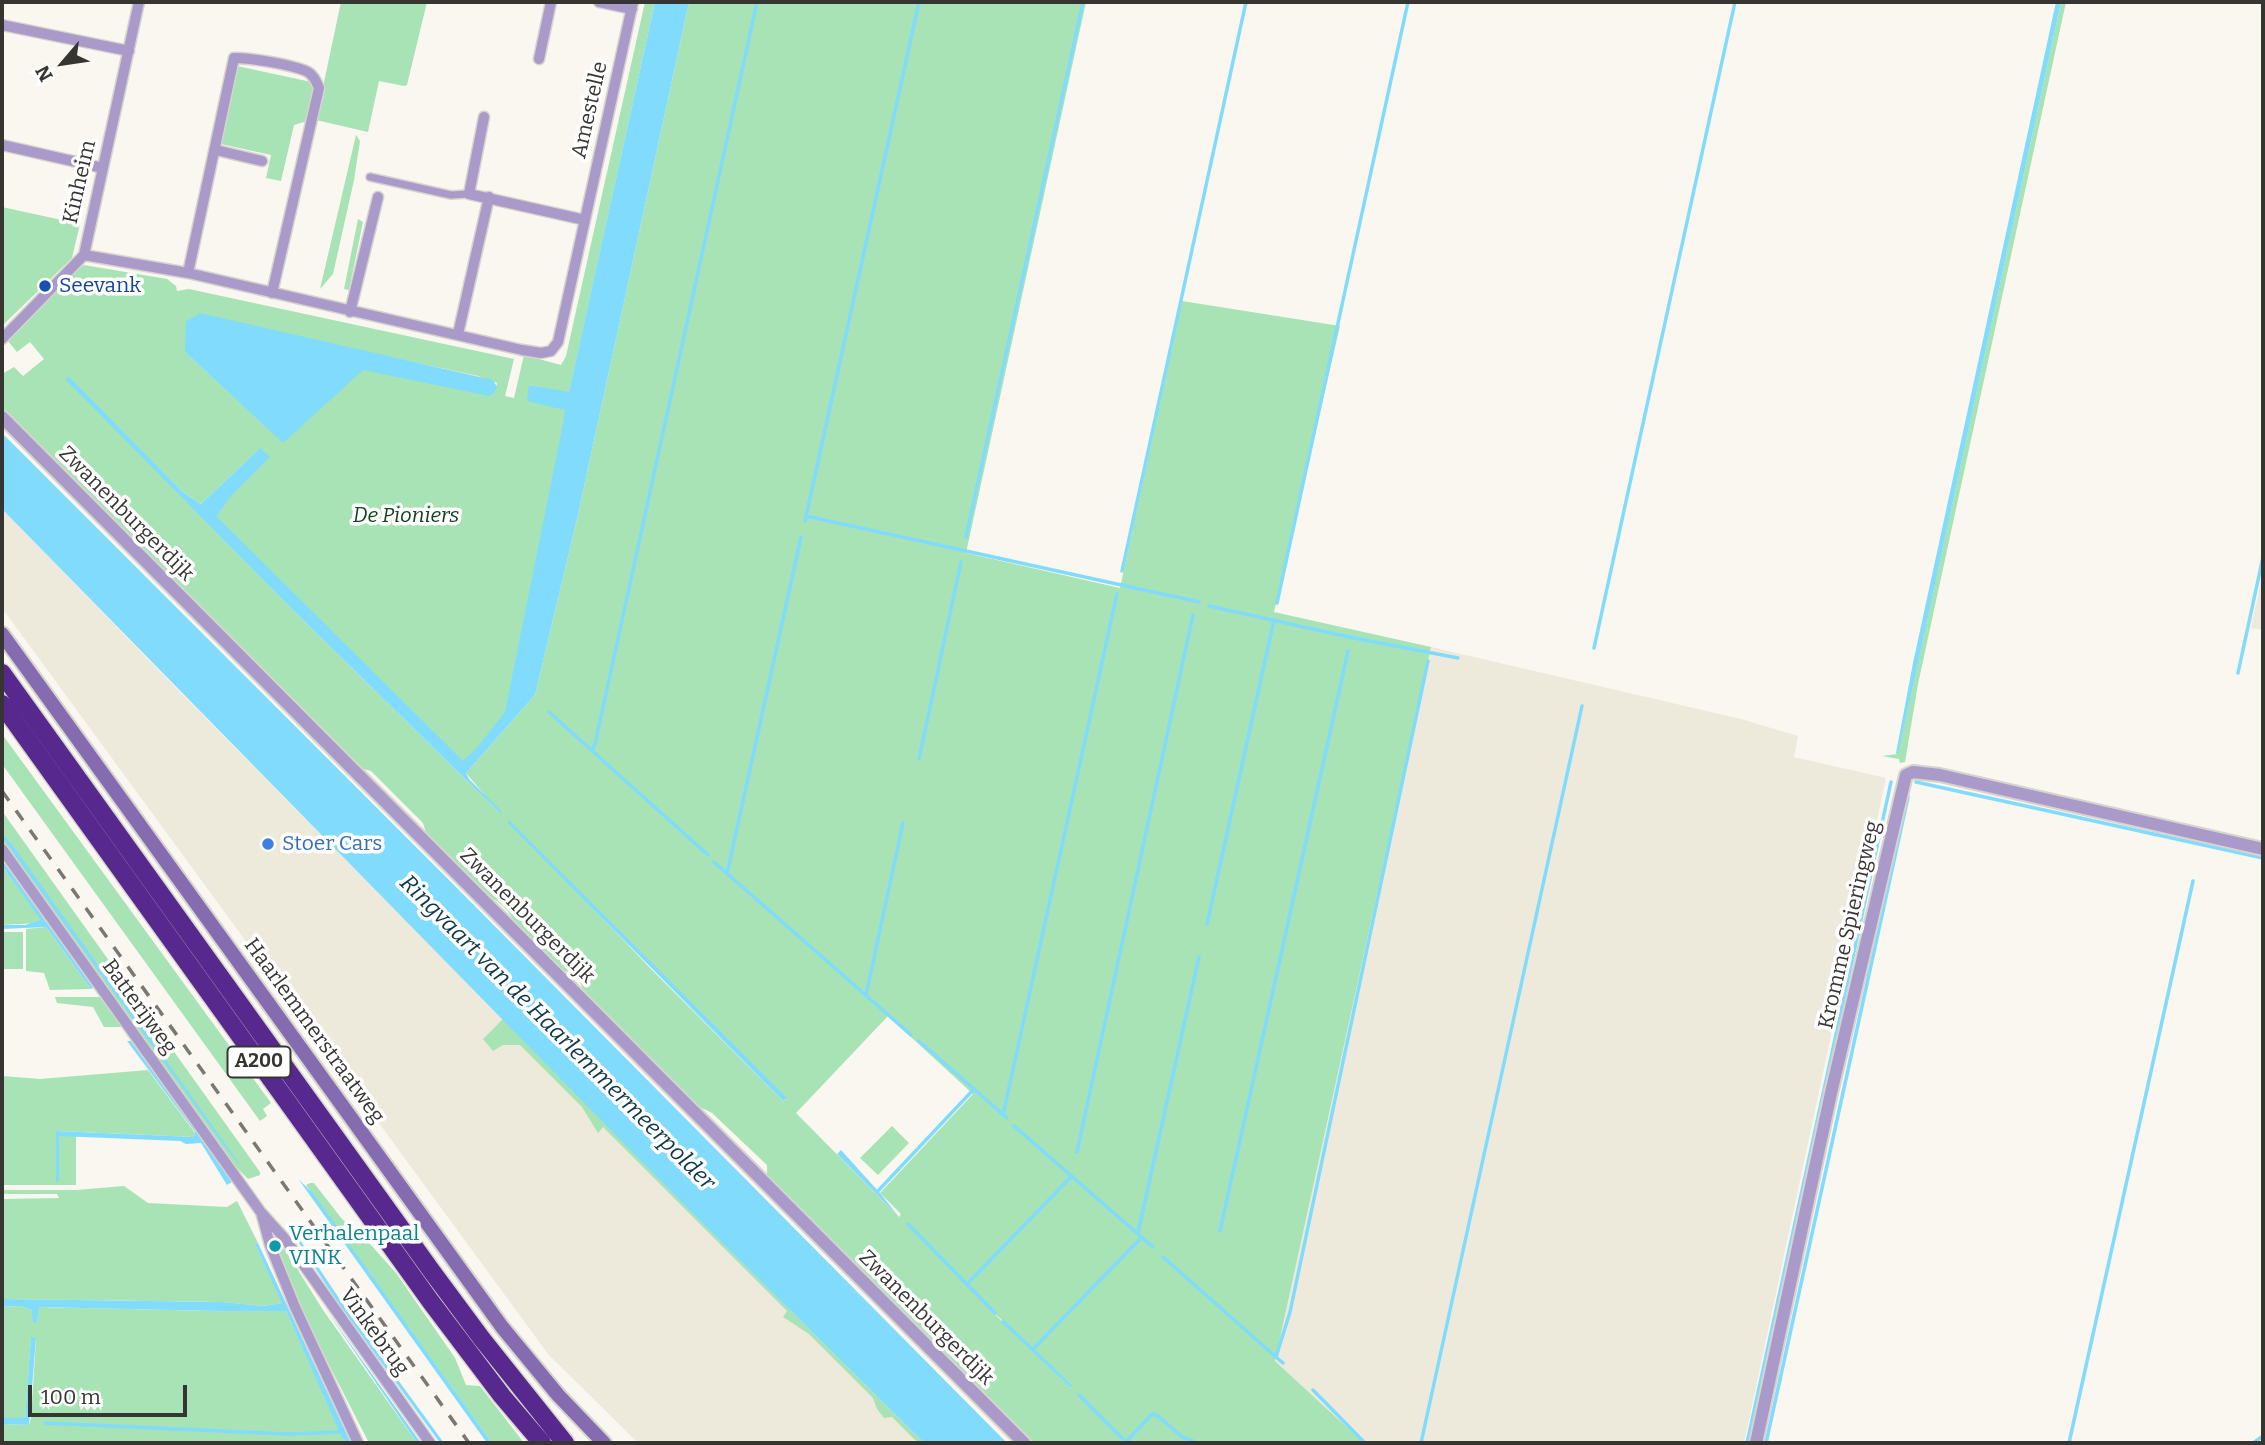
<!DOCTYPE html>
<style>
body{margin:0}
#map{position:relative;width:2265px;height:1445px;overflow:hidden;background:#f9f7ef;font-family:Bitter,serif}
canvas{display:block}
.frame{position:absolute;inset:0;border:4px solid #363532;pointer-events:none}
.north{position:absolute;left:28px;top:28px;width:70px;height:70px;-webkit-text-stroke:5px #fff;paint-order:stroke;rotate:241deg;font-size:19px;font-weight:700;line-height:28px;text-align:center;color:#363532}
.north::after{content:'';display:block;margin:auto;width:24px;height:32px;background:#363532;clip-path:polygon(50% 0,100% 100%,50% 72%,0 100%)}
.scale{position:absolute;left:28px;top:1385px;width:159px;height:32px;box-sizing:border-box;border:4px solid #363532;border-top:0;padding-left:9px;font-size:21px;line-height:24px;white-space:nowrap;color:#363532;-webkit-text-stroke:5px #fff;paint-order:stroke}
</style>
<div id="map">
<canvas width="2265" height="1445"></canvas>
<div class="frame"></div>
<div class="north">N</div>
<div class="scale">100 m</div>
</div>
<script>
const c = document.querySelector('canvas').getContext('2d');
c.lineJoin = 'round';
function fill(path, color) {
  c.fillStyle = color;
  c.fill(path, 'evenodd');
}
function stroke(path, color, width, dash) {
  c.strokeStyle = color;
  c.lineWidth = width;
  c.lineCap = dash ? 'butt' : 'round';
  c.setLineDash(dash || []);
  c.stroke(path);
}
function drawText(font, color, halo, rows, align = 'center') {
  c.font = font + ' Bitter,serif';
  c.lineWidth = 7;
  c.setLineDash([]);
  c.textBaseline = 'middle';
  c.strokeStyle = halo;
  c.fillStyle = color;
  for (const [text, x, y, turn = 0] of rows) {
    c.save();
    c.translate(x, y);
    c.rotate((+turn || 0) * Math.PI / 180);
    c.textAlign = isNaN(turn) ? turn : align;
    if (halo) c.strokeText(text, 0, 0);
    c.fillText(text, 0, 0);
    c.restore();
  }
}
const built = new Path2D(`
 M 2,509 L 177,689 L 922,1443 L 638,1443 L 548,1354 L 2,608 Z
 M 2263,572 L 2263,630 L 2251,628 Z
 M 1431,647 L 1741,719 L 1798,736 L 1794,757 L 1886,778 L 1744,1443 L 1364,1443 L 1275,1361 Z`);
const green = new Path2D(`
 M 341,2 L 427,2 L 407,85 L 404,86 L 379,81 L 368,132 L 316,120 Z
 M 645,2 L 655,2 L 569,393 L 529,385 L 529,390 L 568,410 L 510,716 L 463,768 L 209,515 L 260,448 L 201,504 L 183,492 L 68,377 L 66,378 L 305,622 L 501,814 L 466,773 L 535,695 L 577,519 L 689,2 L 1086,2 L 966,553 L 1120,588 L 1182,301 L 1340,326 L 1274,612 L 1431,647 L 1275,1361 L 1364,1443 L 1032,1443 L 767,1175 L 767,1165 L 712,1113 L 700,1107 L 583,993 C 582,980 573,971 560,970 L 515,924 C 510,911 500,901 487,896 L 427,836 L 423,823 L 371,771 L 360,768 L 191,596 L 2,410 L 2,374 L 14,367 L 23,376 L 44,359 L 30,342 L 17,352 L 8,341 L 72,273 L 84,265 L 167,279 L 176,286 L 177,291 L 189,289 L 514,359 L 505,396 L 514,398 L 524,355 L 561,365 L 566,356 ZM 185,352 L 367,352 L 478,376 L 497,383 L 495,392 L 358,364 L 274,434 ZM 509,821 L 786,1099 L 783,1101 L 652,970 ZM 888,1016 L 973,1094 L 880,1193 L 901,1214 L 899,1217 L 796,1113 ZM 977,1297 L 1073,1386 L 1071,1388 Z
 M 2061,2 L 2066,2 L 1918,684 L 1905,762 L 1900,763 L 1899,759 L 1882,756 L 1898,754 Z
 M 237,66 L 316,83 L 307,121 L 294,125 L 281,181 L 266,178 L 271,155 L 221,144 Z
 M 356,135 L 360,141 L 354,180 L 333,274 L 320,289 Z
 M 2,207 L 80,224 L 72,258 L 2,326 Z
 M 358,219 L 363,222 L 349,290 L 344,289 Z
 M 2,734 L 271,1103 L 263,1109 L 267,1116 L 260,1121 L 2,764 Z
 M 2,811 L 260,1172 L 260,1175 L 248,1179 L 230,1161 L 2,844 Z
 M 2,866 L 42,920 L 38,923 L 2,925 Z
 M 46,927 L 91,989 L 50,990 L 44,973 L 26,971 L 26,929 Z
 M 2,932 L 23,932 L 23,969 L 2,969 Z
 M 55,997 L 100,997 L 123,1027 L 104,1027 L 93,1007 L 57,1003 Z
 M 503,1019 L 698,1219 L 924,1443 L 918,1443 L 892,1417 L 884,1418 L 877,1409 L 873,1398 L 809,1334 L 783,1317 L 787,1311 L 603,1127 L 598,1133 L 582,1107 L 520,1045 L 503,1045 L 493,1051 L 483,1039 Z
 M 148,1070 L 195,1133 L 194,1137 L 57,1131 L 56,1181 L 59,1181 L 59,1136 L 76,1135 L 76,1185 L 2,1185 L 2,1076 L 40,1079 Z
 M 892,1126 L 909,1143 L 878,1175 L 860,1158 Z
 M 310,1183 L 314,1183 L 342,1219 L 362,1235 L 396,1273 L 455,1358 L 466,1385 L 480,1386 L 524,1443 L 492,1443 L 306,1185 Z
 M 124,1186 L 148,1203 L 227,1207 L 237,1201 L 258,1243 L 255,1244 L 283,1303 L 263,1306 L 222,1302 L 2,1299 L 2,1199 L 59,1198 L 57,1194 L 2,1194 L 2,1190 L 76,1190 Z
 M 280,1245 L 286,1251 L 323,1310 L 417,1443 L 369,1443 L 306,1320 L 276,1248 Z
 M 20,1306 L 32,1310 L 37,1323 L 38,1307 L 217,1311 L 286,1311 L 346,1443 L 2,1443 L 2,1424 L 29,1425 L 31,1418 L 36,1339 L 31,1338 L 25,1419 L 2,1418 L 2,1307 Z`);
const water = new Path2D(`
 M 655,2 L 689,2 L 577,519 L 535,695 L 466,773 L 469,779 L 502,812 L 501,814 L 305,622 L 65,379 L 68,376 L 183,492 L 201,504 L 260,448 L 270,457 L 233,494 L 216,516 L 463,761 L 476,749 L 505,712 L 563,424 L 565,410 L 527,401 L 529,385 L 569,392 Z
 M 2056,2 L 2061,2 L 1898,755 L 1896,753 L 1913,663 Z
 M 200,313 L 493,380 L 497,387 L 495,392 L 489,396 L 363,370 L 283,443 L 185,352 L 186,322 Z
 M 2,433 L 454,885 L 1007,1443 L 924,1443 L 698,1219 L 2,509 Z
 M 509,820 L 787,1098 L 783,1101 L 507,822 Z
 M 2,833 L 14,847 L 244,1170 L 225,1147 L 2,837 Z
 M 2,860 L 94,987 L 91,989 L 46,927 L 2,929 L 2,925 L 25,925 L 41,920 L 2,866 Z
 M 127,1041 L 131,1041 L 209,1145 L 232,1182 L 227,1185 L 201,1143 L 186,1144 L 180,1141 L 59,1136 L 59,1181 L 56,1182 L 56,1131 L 194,1137 L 195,1132 Z
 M 841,1150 L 880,1193 L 899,1217 L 837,1154 Z
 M 299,1180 L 312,1192 L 492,1443 L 487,1443 Z
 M 287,1225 L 290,1225 L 347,1310 L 444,1443 L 440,1443 L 340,1306 Z
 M 258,1243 L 351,1443 L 346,1443 L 341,1435 L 286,1311 L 217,1311 L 39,1307 L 37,1323 L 33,1323 L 32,1310 L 20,1306 L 2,1307 L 2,1299 L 223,1302 L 263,1306 L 282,1303 L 255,1244 Z
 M 324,1307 L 421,1443 L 417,1443 Z
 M 1003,1319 L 1073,1386 L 1071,1388 L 1001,1322 Z
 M 31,1337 L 36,1338 L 29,1425 L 2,1424 L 2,1418 L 25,1418 Z`);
const stream = new Path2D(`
 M 806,516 L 1199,602
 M 805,521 L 919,2
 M 966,537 L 1083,2
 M 1122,571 L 1246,2
 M 1277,603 L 1408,2
 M 1209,606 L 1349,637 L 1458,658
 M 1594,648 L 1735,2
 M 2238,673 L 2263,557
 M 549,712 L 708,855
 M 592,751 L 595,744 L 757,2
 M 919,759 L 961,562
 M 1916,782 L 2263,858
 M 714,862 L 911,1035
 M 727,874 L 801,537
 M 1207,924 L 1274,620
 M 866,995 L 903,823
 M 919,1041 L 1007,1118
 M 1003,1115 L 1117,594
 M 1014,1126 L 1153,1247
 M 1077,1152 L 1193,615
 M 877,1192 L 974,1089
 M 908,1224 L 995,1313
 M 1220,1231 L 1348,651
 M 1138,1233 L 1199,957
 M 1163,1257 L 1276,1357
 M 967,1284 L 1072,1176
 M 1033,1349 L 1141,1238
 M 1283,1363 L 1276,1357 L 1290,1312 L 1428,661
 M 1313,1390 L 1365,1443
 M 1079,1395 L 1126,1442 L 1152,1414 L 1158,1416 L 1182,1437 L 1198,1443
 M 45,1423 L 288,1434 L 343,1432
 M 1421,1443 L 1582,706
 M 1747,1443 L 1891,782
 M 1766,1443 L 1908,797
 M 2069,1443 L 2193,881
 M 2253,1443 L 2263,1436`);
const pedestrian = new Path2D(`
 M 370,177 L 451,195 L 469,194`);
const minor = new Path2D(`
 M 599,2 L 632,9
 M 2,25 L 129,51
 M 539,59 L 551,2
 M 484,117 L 469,194 L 585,220
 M 2,145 L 103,168
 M 216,150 L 262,161
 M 84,255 L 188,273 L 522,350 L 541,353 L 551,351 L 558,342 L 633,2
 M 188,273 L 234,58 C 251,58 289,64 306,71 C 313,74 316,81 319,88 L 272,293
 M 350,312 L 378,197
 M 458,334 L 489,197
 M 2,339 L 84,255 L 139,2
 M 2,849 L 260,1211 L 286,1240 L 430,1443
 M 261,1212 L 270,1245 L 295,1307 L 358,1443`);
const tertiary = new Path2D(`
 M 2,417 L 1024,1443
 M 1756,1443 L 1831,1093 L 1906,775 L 1913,772 L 1940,775 L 2263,849`);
const secondary = new Path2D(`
 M 2,634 L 502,1327 L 558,1395 L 604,1443`);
const motorway = new Path2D(`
 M 2,673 L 433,1273 L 482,1339 L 565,1443
 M 2,704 L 431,1302 L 502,1396 L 542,1443`);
const rail = new Path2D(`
 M 2,791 L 469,1443`);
const markers = [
 [45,286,7,"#1a4fb4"],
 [268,844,7,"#3f7fe0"],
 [275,1246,7,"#0f9aa8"]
];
const shields = [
 [259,1062,63]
];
const shieldNames = [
 ["A200",259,1062]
];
const streetNames = [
 ["Amestelle",590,110,-77],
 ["Kinheim",80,182,-77],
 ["Zwanenburgerdijk",126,514,45],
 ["Zwanenburgerdijk",527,916,45],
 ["Kromme Spieringweg",1850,925,-77],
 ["Batterijweg",139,1007,54],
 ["Haarlemmerstraatweg",314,1031,54],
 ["Zwanenburgerdijk",926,1318,45],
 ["Vinkebrug",374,1332,54]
];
const transitNames = [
 ["Seevank",59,286]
];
const parkNames = [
 ["De Pioniers",406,516]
];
const shopNames = [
 ["Stoer Cars",282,844]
];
const cultureNames = [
 ["Verhalenpaal",289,1234],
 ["VINK",289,1258]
];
const waterNames = [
 ["Ringvaart van de Haarlemmermeerpolder",557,1033,45]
];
fill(built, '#edeadc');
fill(green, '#a7e3b4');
fill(water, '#80dbfc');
stroke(stream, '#80dbfc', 3.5);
stroke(pedestrian, '#d6d4cd', 10);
stroke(minor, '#d6d4cd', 13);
stroke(tertiary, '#d6d4cd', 16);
stroke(secondary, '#d6d4cd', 18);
stroke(motorway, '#d6d4cd', 21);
stroke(pedestrian, '#aa9aca', 7);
stroke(minor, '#aa9aca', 10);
stroke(tertiary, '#aa9aca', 12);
stroke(secondary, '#856cb1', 14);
stroke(motorway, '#57288d', 18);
stroke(rail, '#797873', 3.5, [12, 12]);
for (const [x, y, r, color] of markers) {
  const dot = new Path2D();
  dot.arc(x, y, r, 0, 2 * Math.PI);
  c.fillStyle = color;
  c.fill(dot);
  stroke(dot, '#fff', 2.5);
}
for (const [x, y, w] of shields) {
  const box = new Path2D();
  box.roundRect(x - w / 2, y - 15.5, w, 31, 5);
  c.fillStyle = '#fff';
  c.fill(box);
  stroke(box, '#363532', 2);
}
drawText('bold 19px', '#363532', null, shieldNames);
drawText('21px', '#363532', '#fff', streetNames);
drawText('21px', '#164399', '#fff', transitNames, 'left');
drawText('italic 21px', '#134221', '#fff', parkNames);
drawText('21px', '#366cbe', '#fff', shopNames, 'left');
drawText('21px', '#0d838f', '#fff', cultureNames, 'left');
drawText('italic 23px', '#0e3846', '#fff', waterNames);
</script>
